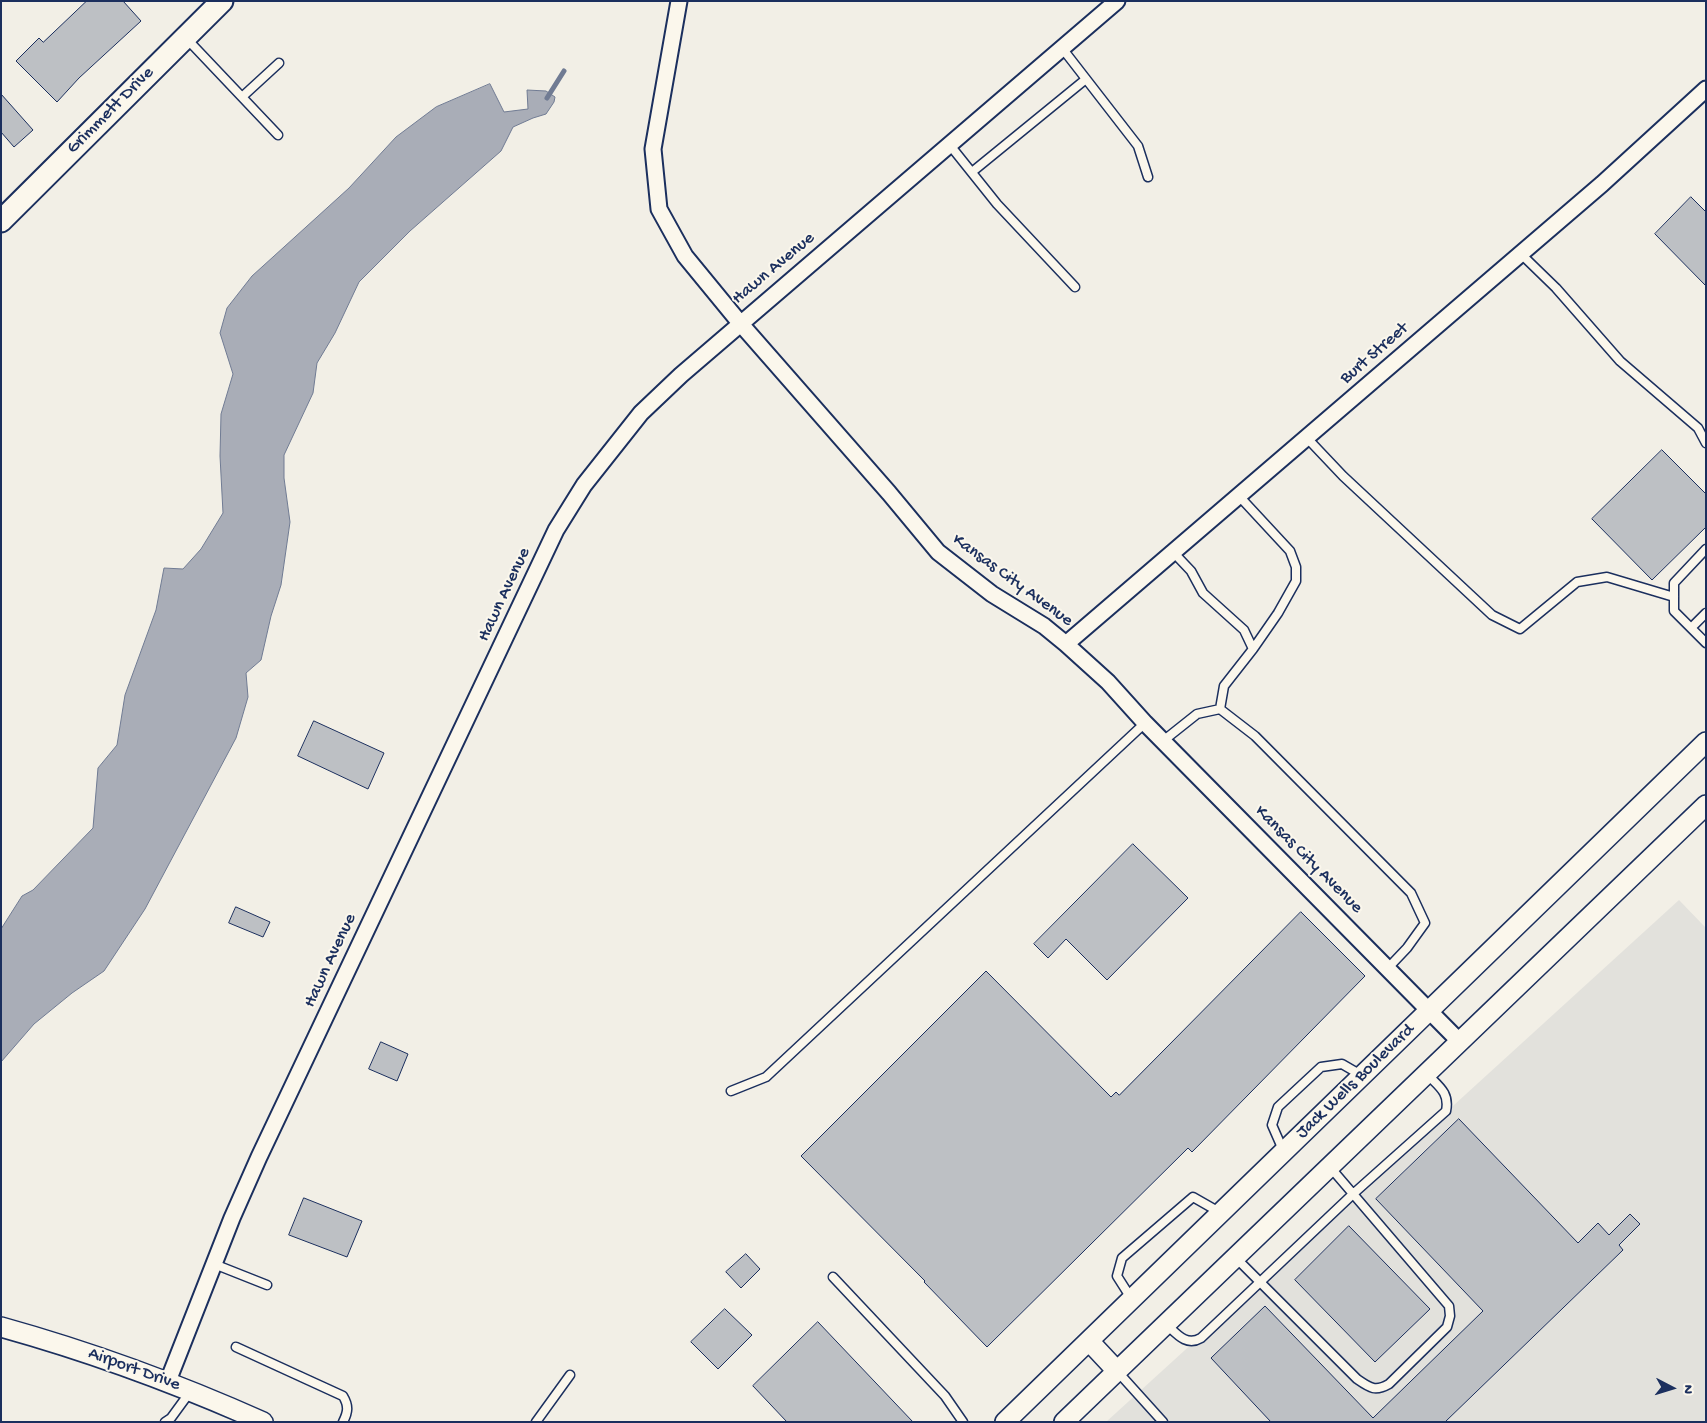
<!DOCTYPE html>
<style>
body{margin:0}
#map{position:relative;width:1707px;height:1423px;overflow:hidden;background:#f2efe6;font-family:"Gochi Hand",sans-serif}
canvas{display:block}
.frame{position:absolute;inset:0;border:2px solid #1b2f5e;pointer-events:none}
.north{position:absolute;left:1647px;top:1363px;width:50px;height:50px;-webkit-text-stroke:4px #fbf7ec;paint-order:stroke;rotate:95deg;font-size:14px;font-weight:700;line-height:20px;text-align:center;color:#1b2f5e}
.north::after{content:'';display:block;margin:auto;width:18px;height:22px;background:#1b2f5e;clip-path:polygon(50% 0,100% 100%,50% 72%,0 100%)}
</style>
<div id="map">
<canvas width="1707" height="1423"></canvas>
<div class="frame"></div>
<div class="north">N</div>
</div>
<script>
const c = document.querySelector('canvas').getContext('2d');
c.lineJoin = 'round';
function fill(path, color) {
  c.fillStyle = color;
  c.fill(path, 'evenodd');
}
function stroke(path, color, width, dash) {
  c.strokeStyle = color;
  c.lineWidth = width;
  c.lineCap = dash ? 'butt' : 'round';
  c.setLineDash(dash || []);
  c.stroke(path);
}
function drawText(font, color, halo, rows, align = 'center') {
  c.font = font + ' "Gochi Hand",sans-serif';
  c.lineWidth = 4;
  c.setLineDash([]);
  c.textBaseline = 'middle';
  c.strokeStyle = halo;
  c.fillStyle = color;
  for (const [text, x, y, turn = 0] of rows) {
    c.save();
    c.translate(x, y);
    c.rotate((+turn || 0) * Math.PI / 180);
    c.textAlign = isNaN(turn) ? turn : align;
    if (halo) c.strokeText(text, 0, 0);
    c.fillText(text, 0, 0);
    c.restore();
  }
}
const built = new Path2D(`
 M 1679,900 L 1706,928 L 1706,1422 L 1106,1422 Z`);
const water = new Path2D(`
 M 490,84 L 504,112 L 528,109 L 527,90 L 546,91 L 555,97 L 554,102 L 546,114 L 533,118 L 513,127 L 501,151 L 410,231 L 359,282 L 335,333 L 317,363 L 313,393 L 284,455 L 284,478 L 290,522 L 281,585 L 271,616 L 261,660 L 246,673 L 248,697 L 236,738 L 145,909 L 104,971 L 72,993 L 34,1024 L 1,1062 L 1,929 L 22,896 L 33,890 L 93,828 L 98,768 L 117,745 L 125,695 L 156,610 L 164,568 L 183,569 L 201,549 L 223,513 L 220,456 L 221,414 L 233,374 L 220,333 L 227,308 L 252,276 L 349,188 L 396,137 L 436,107 Z`);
const stream = new Path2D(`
 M 547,98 L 564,71`);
const building = new Path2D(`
 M 87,1 L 123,1 L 141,21 L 79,78 L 57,102 L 16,61 L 39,38 L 43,42 Z
 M 1,94 L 33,130 L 14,147 L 1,132 Z
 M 1691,197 L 1706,212 L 1706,286 L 1655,234 Z
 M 1662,450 L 1706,494 L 1706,527 L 1652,580 L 1592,519 Z
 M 314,721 L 384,753 L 368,789 L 298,756 Z
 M 1133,844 L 1188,898 L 1107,980 L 1066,939 L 1048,958 L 1034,944 Z
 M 236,907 L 270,922 L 263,937 L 229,923 Z
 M 1301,912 L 1365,976 L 1192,1152 L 1188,1148 L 987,1347 L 924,1282 L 925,1281 L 801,1156 L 986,971 L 1111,1097 L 1116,1092 L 1119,1095 Z
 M 381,1042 L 408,1054 L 397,1081 L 369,1069 Z
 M 1459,1119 L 1578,1243 L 1598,1223 L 1609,1235 L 1630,1214 L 1640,1224 L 1619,1245 L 1623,1250 L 1445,1422 L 1271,1422 L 1211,1358 L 1265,1306 L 1373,1418 L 1483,1311 L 1376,1199 Z
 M 304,1198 L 362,1221 L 347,1257 L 289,1235 Z
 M 1349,1226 L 1430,1309 L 1375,1362 L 1295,1280 Z
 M 746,1254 L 760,1269 L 741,1288 L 726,1272 Z
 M 725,1309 L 752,1335 L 718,1369 L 691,1342 Z
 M 818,1322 L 913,1422 L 787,1422 L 753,1386 Z`);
const service = new Path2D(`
 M 186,38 L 278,135
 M 1062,48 L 1138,146 L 1148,177
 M 242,97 L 279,63
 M 949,144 L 997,204 L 1075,287
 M 972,172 L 1086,79
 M 1521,254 L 1556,288 L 1620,361 L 1698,428 L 1706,443
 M 1307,438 L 1343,476 L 1492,615 L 1520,629 L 1577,582 L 1607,577 L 1674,597
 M 1239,496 L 1290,551 L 1296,567 L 1296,581 L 1278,613 L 1253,649
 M 1706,549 L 1674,583 L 1674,611 L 1706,643
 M 1173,552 L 1191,571 L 1203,593 L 1244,630 L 1253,649 L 1224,686 L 1220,709
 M 1691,628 L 1706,613
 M 1163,741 L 1197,714 L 1220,709 L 1255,736 L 1411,893 L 1425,923 L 1407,948 L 1388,968
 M 731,1091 L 766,1077 L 1145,723
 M 1283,1150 L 1272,1125 L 1278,1107 L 1321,1067 L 1342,1064 L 1361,1075
 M 1235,1257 L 1357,1379 C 1370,1388 1375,1392 1389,1384 L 1447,1327 L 1450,1316 L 1449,1306 L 1330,1167
 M 214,1264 L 267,1285
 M 833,1277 L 945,1396 L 963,1422
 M 1131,1298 L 1117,1276 L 1122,1258 L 1193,1197 L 1221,1213
 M 1166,1324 C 1176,1333 1186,1347 1201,1338 L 1353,1194 L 1446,1111 C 1450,1092 1438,1086 1426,1073
 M 236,1347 L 343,1396 C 349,1406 348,1412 343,1422
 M 1117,1371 L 1163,1422
 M 165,1422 L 171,1418 L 190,1392
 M 536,1422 L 570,1375`);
const minor = new Path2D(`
 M 679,1 L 653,149 L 659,209 L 685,256 L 740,323 L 889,493 L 938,552 L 992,594 L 1044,626 L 1066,644 L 1108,682 L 1145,723 L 1460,1042
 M 1066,644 L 1602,184 L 1706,89
 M 168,1381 L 232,1218 L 259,1157 L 556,530 L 584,485 L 641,413 L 681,375 L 1117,1`);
const tertiary = new Path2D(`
 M 1,1327 C 91,1352 178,1384 263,1422
 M 1089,1341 L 1117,1371
 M 1005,1422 L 1706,742
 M 1064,1422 L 1706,805`);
const secondary = new Path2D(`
 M 1,221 L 222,1`);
const streetNames = [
 ["Grimmett Drive",111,111,-45],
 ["Hawn Avenue",774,269,-40],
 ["Burt Street",1375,354,-41],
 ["Kansas City Avenue",1012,581,36],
 ["Hawn Avenue",505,595,-65],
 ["Kansas City Avenue",1308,860,45],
 ["Hawn Avenue",331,961,-65],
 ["Jack Wells Boulevard",1356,1082,-44],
 ["Airport Drive",134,1370,20]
];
fill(built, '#e2e1dc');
fill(water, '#a9adb7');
stroke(water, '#707b93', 1);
stroke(stream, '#707b93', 5);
fill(building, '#bdc0c4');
stroke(building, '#1b2f5e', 1);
stroke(service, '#1b2f5e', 11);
stroke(minor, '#1b2f5e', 19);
stroke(tertiary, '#1b2f5e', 22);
stroke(secondary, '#1b2f5e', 25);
stroke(service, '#fbf7ec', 8);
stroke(minor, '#fbf7ec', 15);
stroke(tertiary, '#fbf7ec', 19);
stroke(secondary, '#fbf7ec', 21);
drawText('18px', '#1b2f5e', '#fbf7ec', streetNames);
</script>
